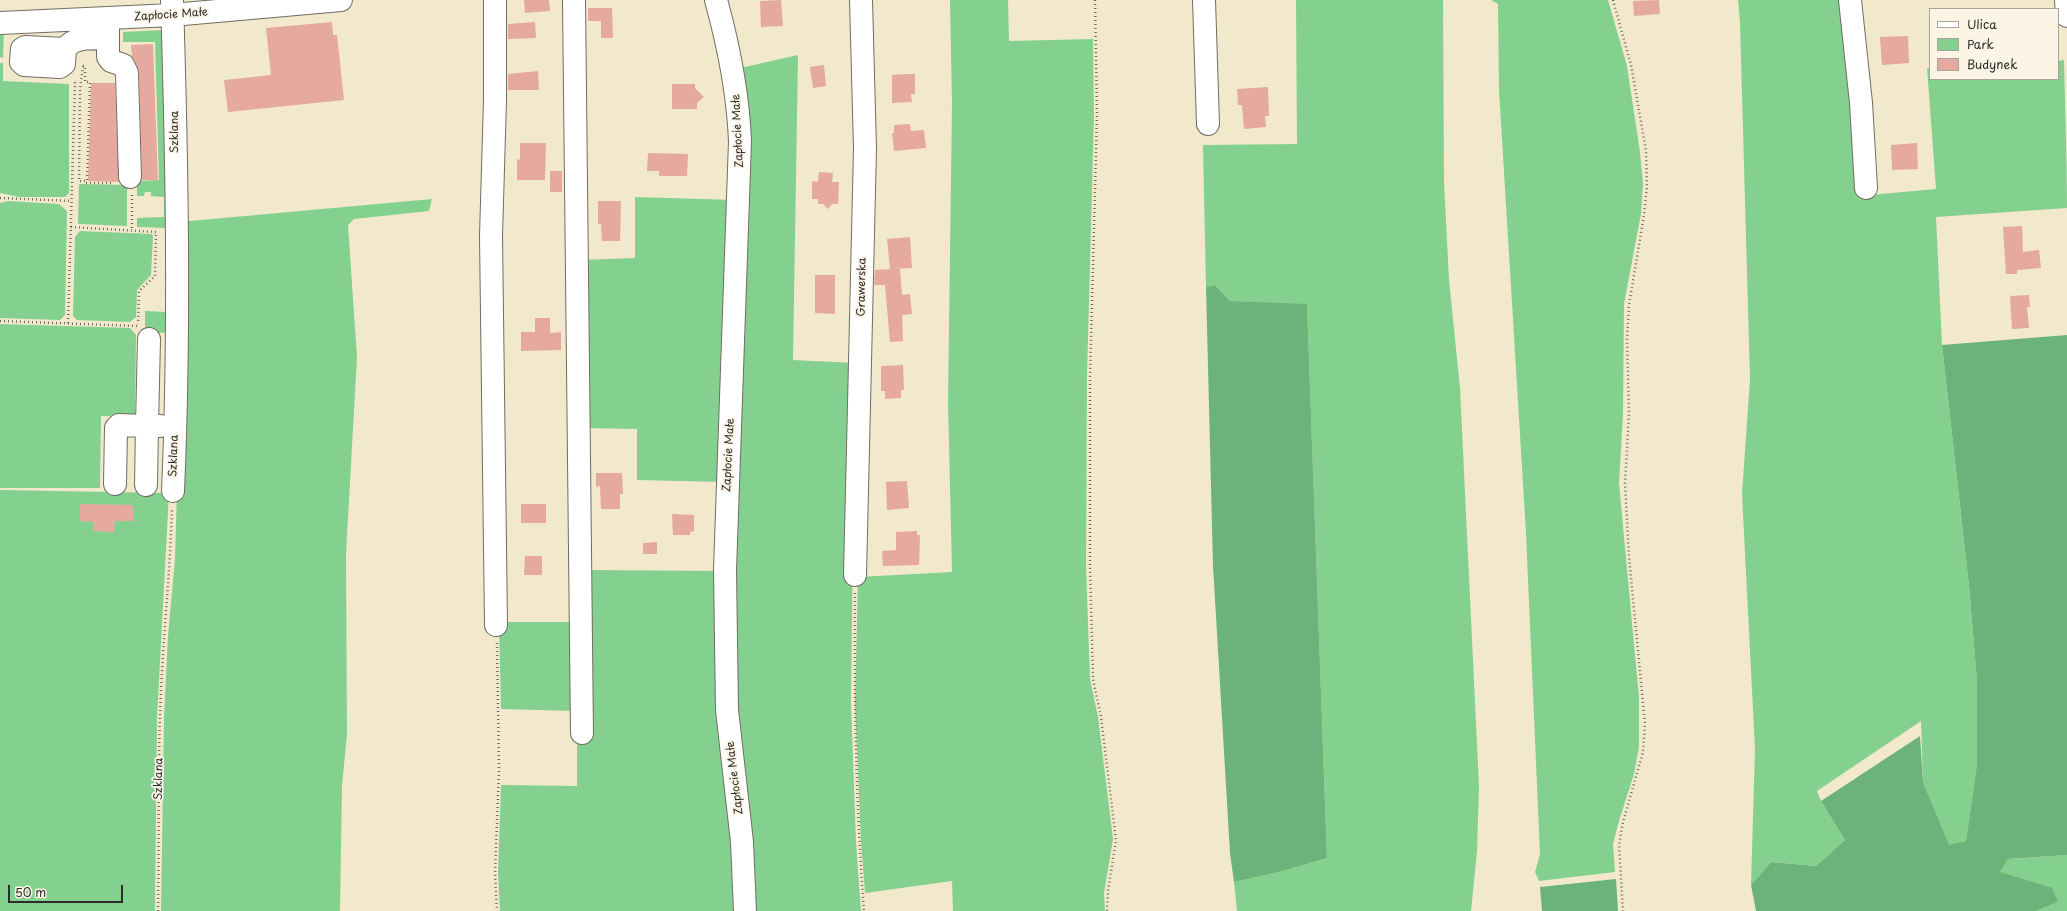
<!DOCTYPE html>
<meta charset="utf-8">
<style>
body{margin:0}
#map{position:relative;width:2067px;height:911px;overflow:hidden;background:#f2e8cc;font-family:"Playpen Sans",sans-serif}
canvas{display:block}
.legend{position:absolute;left:1929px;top:8px;width:130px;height:72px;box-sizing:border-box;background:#fcf5e5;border:1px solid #a8a49b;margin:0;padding:5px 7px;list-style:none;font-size:12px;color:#2b2b2b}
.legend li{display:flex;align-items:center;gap:8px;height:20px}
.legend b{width:20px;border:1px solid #a8a49b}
.scale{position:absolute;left:8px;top:885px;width:115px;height:18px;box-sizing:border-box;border:2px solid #2b2b2b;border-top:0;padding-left:5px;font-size:12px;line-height:14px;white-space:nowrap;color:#2b2b2b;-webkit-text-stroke:3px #fcf5e5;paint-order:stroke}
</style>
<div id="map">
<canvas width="2067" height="911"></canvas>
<ul class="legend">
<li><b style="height:5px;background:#fff"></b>Ulica</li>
<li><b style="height:11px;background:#84d18f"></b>Park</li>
<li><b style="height:11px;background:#e5a9a0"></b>Budynek</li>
</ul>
<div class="scale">50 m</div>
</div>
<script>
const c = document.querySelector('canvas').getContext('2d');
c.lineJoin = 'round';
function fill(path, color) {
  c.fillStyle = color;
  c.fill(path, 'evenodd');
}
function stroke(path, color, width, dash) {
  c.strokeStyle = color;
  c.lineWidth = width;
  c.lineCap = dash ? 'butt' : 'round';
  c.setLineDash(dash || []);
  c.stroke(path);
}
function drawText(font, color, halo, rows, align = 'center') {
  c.font = font + ' "Playpen Sans",sans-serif';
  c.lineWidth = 3.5;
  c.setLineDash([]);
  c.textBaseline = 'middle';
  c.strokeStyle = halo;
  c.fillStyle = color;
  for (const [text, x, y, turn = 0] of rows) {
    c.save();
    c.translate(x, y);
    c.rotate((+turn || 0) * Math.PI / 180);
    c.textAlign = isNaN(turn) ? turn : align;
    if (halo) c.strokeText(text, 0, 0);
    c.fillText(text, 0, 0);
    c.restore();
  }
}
const green = new Path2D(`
 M 950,0 L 1008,0 L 1009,41 L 1093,39 L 1094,115 L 1087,376 L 1086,566 L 1090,679 L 1098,717 L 1113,839 L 1104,893 L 1105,911 L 953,911 L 952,881 L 865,893 L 861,842 L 855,703 L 858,577 L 952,572 L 948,402 L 952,104 Z
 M 1296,0 L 1443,0 L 1444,182 L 1449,280 L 1460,388 L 1479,786 L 1477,852 L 1471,911 L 1237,911 L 1234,882 L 1283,871 L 1327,858 L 1307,305 L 1230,301 L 1215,285 L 1206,287 L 1203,145 L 1297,144 Z
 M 1491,0 L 1608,0 L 1627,66 L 1640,152 L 1643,184 L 1641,214 L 1624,304 L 1623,414 L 1619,483 L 1639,698 L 1639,747 L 1634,774 L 1619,821 L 1613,844 L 1615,872 L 1539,881 L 1535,872 L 1540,854 L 1526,533 L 1499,90 L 1498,4 Z
 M 1738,0 L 1847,0 L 1870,195 L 1936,189 L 1927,68 L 1930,68 L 1930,79 L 2058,79 L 2058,61 L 2064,60 C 2065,110 2067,159 2067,208 L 1936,217 L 1942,345 L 1969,586 L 1977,681 L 1977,764 L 1966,841 L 1949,846 L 1923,782 L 1921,721 L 1817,791 L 1821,801 L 1845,840 L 1816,866 L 1771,862 L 1751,885 L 1755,749 L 1742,494 L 1750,379 L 1740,23 Z
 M 162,30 L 169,228 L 137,227 L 137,218 L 164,217 L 164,197 L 151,196 L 151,192 L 145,192 L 144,196 L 137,196 L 137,181 L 159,180 L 155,42 L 123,42 L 123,32 Z
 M 0,32 L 4,32 L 3,58 L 0,57 Z
 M 798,55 L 793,360 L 855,363 L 851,703 L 856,842 L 861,911 L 749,911 L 730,711 L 736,69 Z
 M 0,63 L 3,63 L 3,81 L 69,84 L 69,193 L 65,197 L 19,197 L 0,193 Z
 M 79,184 L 127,185 L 127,226 L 78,224 Z
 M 635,197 L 736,200 L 723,482 L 637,480 L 637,429 L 583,428 L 579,260 L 635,258 Z
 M 432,199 L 429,211 L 354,219 L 348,225 L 357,357 L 346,554 L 347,734 L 342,785 L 340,911 L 161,911 L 164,718 L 168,636 L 175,559 L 177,489 L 179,222 Z
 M 8,201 L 59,204 L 67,211 L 65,315 L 60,320 L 0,318 L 0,203 Z
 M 80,231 L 152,234 L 153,236 L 151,275 L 137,290 L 136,317 L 130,322 L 77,320 L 73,316 L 75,237 Z
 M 145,311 L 166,312 L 166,333 L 145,332 Z
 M 0,324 L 130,328 L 136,335 L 135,416 L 101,416 L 100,488 L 0,488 Z
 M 0,490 L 169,493 L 157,718 L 155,911 L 0,911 Z
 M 587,570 L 721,571 L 741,911 L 500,911 L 498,873 L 501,785 L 577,786 L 577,742 Z
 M 499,622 L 577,622 L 577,711 L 501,709 Z
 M 2067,855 L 2067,911 L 2036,911 L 2058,902 L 2000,872 L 2008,859 Z`);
const forest = new Path2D(`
 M 1215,285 L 1230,301 L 1307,304 L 1327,858 L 1283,871 L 1234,882 L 1230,853 L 1213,566 L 1206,287 Z
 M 2067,335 L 2067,855 L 2008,859 L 2000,872 L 2052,888 L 2058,902 L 2036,911 L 1756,911 L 1751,885 L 1771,862 L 1816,866 L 1845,840 L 1821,801 L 1920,736 L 1923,782 L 1949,845 L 1966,841 L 1977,764 L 1977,681 L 1969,586 L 1942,345 Z
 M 1616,879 L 1618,911 L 1542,911 L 1540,887 Z`);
const building = new Path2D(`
 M 524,0 L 549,0 L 550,11 L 525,13 Z
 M 781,0 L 783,26 L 761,27 L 760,1 Z
 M 1659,0 L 1660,14 L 1634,16 L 1633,1 Z
 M 588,8 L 612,8 L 613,38 L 601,38 L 601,21 L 588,21 Z
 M 332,22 L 333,35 L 337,35 L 344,100 L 228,112 L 224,80 L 271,75 L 266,28 Z
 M 535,22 L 536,38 L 508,39 L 508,24 Z
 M 1908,36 L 1909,63 L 1882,65 L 1880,37 Z
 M 153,44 L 158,180 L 142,180 L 139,73 L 132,57 L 131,45 Z
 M 824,65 L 826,86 L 813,88 L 810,67 Z
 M 538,71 L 539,90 L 508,90 L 508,74 Z
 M 907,74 L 915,74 L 915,94 L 911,94 L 912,102 L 892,103 L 892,75 Z
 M 91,83 L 115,83 L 119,182 L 88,181 Z
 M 672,84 L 695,84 L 695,88 L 704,97 L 697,103 L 697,109 L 672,109 Z
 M 1268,87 L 1269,116 L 1265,116 L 1266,127 L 1244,129 L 1242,105 L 1238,105 L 1237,89 Z
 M 910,124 L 911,131 L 924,130 L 926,148 L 894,151 L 892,133 L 894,133 L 894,125 Z
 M 520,143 L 546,143 L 545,180 L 517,180 L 517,159 L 520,160 Z
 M 1917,143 L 1918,169 L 1892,170 L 1891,145 Z
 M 648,153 L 688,154 L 687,176 L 659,176 L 659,171 L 647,171 Z
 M 550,171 L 562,171 L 562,192 L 550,192 Z
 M 819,172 L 833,173 L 832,182 L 839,182 L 838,204 L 832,204 L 828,209 L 823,204 L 818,204 L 818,199 L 812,199 L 812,181 L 818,182 Z
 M 598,201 L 621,201 L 620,241 L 602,241 L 601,224 L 598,224 Z
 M 2022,226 L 2023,252 L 2039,250 L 2041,268 L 2017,270 L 2017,274 L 2006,274 L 2003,227 Z
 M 910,237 L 912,268 L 894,269 L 900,269 L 902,295 L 910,294 L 912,314 L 902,315 L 903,341 L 890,342 L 885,285 L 874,285 L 875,270 L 890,269 L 887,239 Z
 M 815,275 L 835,275 L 835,314 L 815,313 Z
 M 2029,295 L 2030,307 L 2027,307 L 2029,328 L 2012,329 L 2010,296 Z
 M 535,318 L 550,318 L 550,333 L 561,332 L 561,350 L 521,351 L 521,332 L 535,332 Z
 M 903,365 L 904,390 L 901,390 L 901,398 L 885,399 L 885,391 L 881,391 L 881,366 Z
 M 596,473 L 622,473 L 623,494 L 620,494 L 620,509 L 601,509 L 600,486 L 596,487 Z
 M 907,481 L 909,508 L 887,510 L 886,482 Z
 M 80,504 L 134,505 L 134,521 L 115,521 L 114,532 L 93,531 L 93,522 L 80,521 Z
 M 521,504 L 546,504 L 546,523 L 521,523 Z
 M 672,514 L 694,515 L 694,531 L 690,532 L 690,535 L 673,535 Z
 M 917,531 L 917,535 L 920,535 L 919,565 L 883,566 L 882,551 L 896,550 L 896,532 Z
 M 657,542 L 657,554 L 643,554 L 643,543 Z
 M 525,556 L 542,556 L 542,575 L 524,575 Z`);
const path = new Path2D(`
 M 1095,0 L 1097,114 L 1090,377 L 1090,566 L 1093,679 L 1101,717 L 1116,840 L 1108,891 L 1107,911
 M 1613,0 L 1631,65 L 1646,151 L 1647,186 L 1644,215 L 1629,305 L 1627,339 L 1629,414 L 1625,483 L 1629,557 L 1645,724 L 1643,752 L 1623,822 L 1619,845 L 1623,911
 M 83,66 L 85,66 L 85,82 L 90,82 L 87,181 L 79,181 L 80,90 Z
 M 86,183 L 113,183
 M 132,195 L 132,231
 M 0,198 L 72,201
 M 71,227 L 156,232 L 155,276 L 139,291 L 138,324
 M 0,321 L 137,326
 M 68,323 L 75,83 L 72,81
 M 855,593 C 854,699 856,805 864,911
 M 497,643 L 499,770 L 495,874 L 497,911
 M 158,911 C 159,846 158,781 160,717 C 162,647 170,577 172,508`);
const minor = new Path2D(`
 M 172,0 C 177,163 180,328 173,491
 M 495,0 L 495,100 L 491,236 L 496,625
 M 574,0 L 582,733
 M 716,0 C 729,47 738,93 740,141 L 725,570 L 727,710 L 742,842 L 745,911
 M 1204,0 L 1208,124
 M 1850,0 L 1861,103 L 1866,188
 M 2066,0 L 2067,16
 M 108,19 L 108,57 L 111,61 L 123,65 L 127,73 L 130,177
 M 0,23 L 172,15 L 341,0
 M 65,49 L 64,64 L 60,67 L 24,65 L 21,62 L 22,49 L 25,47 L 65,49 C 75,35 93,39 108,38
 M 149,339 L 147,426 L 160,426
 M 115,484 L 116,428 L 119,425 L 147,426 L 146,485
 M 855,575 L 865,148 L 861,0`);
const streetNames = [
 ["Zapłocie Małe",171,15,-4],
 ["Zapłocie Małe",738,131,-93],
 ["Szklana",175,132,-90],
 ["Grawerska",862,287,-89],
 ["Zapłocie Małe",729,455,-87],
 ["Szklana",174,456,-88],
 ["Zapłocie Małe",735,778,-97],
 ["Szklana",159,779,-89]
];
fill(green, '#84d18f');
fill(forest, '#6bb37a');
fill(building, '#e5a9a0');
stroke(minor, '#716d63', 24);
stroke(path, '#716d63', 2.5, [1, 3]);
stroke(minor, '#fff', 22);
drawText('11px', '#2b2b2b', '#fcf5e5', streetNames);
</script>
